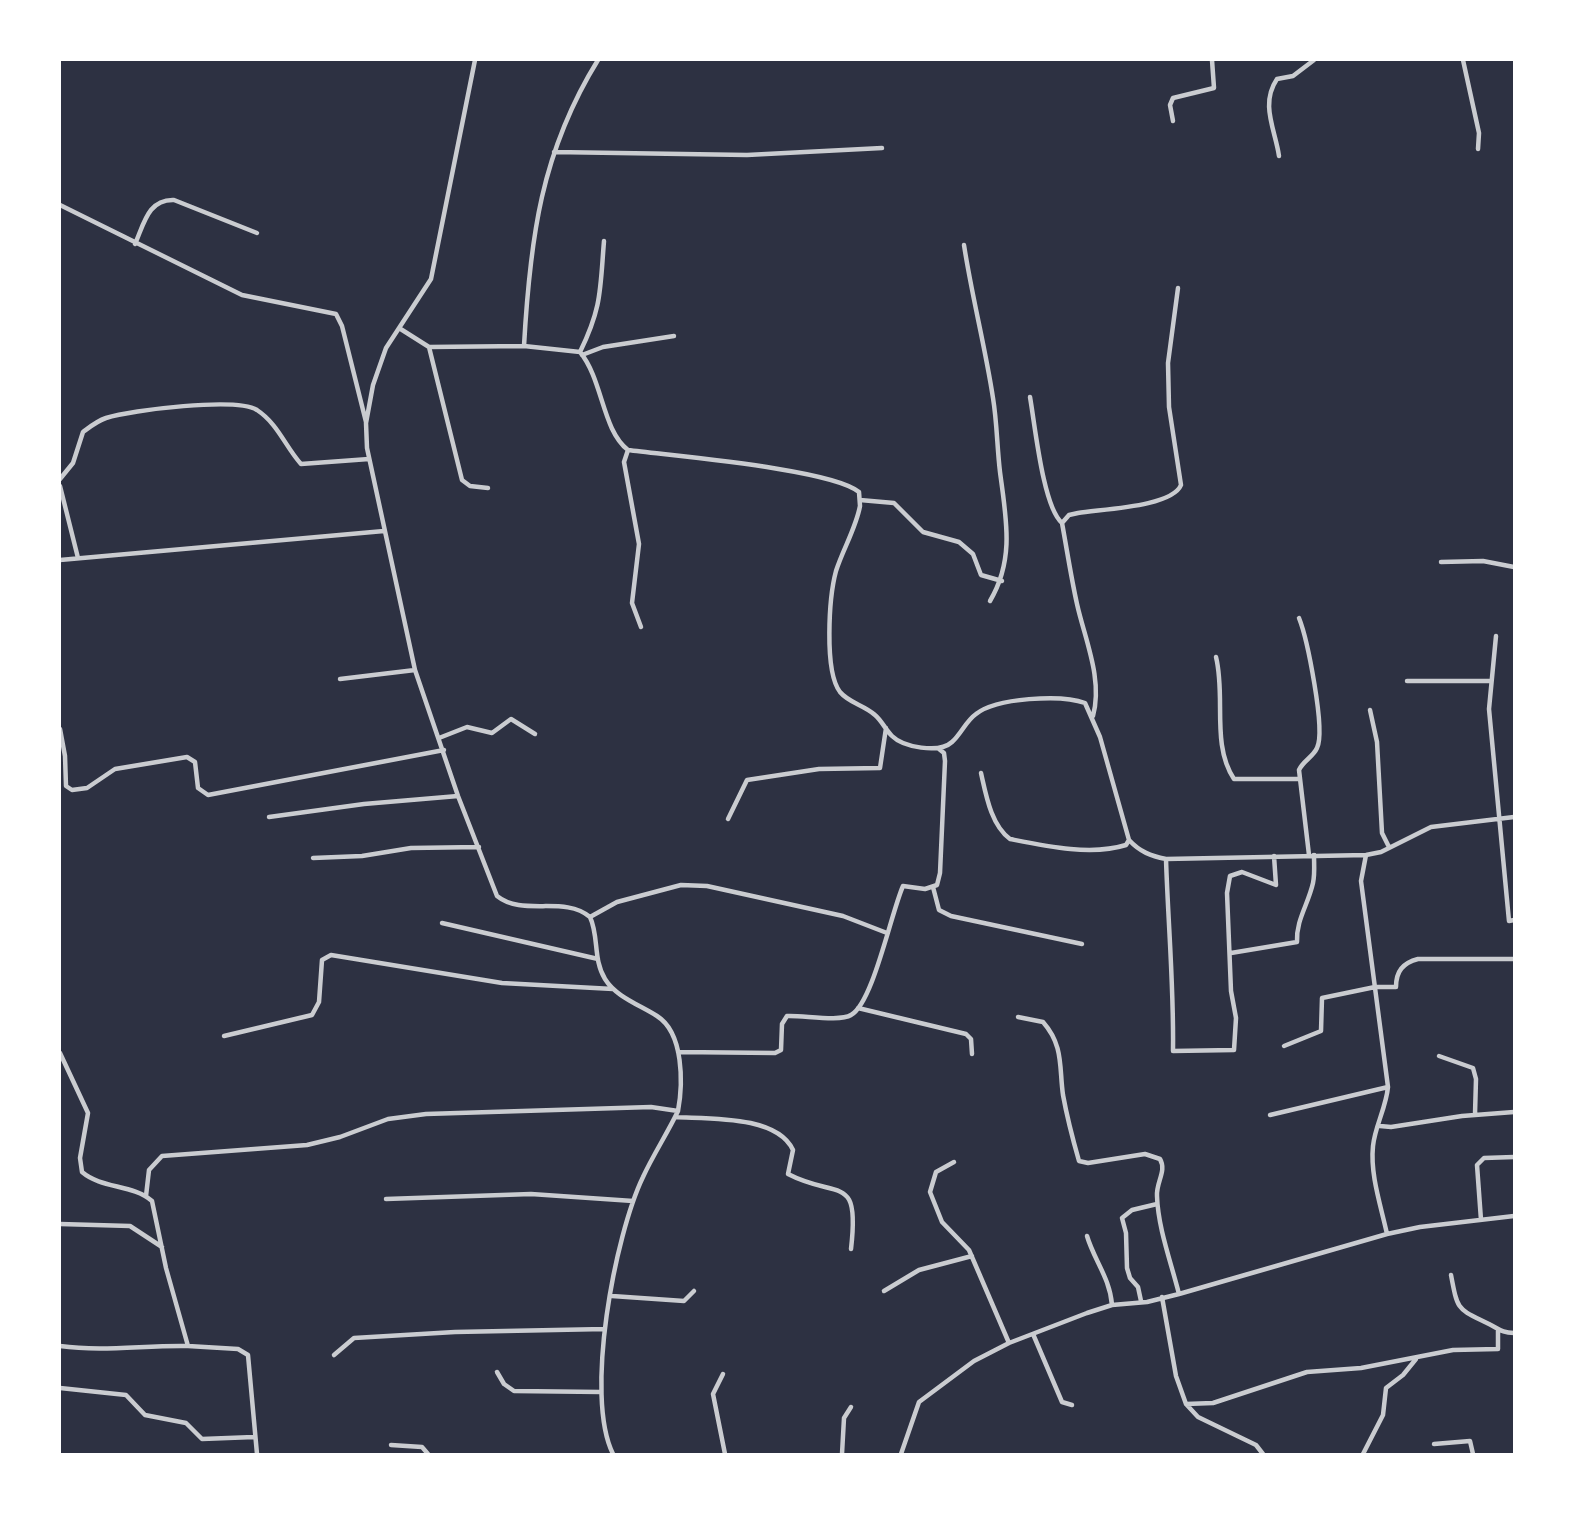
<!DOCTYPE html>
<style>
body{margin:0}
#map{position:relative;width:1574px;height:1514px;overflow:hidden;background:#2d3142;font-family:Raleway,sans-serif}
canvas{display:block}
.frame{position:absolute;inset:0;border:61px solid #fff;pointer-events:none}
</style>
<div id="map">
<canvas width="1574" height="1514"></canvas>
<div class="frame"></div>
</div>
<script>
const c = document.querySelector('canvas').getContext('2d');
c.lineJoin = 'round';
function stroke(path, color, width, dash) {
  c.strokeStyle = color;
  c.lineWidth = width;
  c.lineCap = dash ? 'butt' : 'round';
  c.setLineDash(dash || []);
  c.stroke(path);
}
const minor = new Path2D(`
 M 475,60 L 431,279 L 386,348 L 373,385 L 366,423 L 367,448 L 415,670 L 458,796 L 497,896 C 523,917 564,895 590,917 C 599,936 593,960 605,979 C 616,997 640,1005 657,1016 C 684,1033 683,1084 678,1111 C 667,1134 653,1155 643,1177 C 615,1235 584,1396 613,1454
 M 1463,60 L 1479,133 L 1478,149
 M 1173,121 L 1170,105 L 1173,98 L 1214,88 L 1212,60
 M 554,152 L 747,155 L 882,148
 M 1279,156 C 1275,129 1260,104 1277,79 L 1293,76 L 1314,60
 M 60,205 L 242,295 L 336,314 L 342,326 L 366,422
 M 135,244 C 144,224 148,199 174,200 L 257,233
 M 964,245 C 972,297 985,346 993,398 C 997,422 997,447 1000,472 C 1006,518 1015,559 990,601
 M 399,328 L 429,347 L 524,346 L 580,352 C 603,380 602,430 628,450 C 673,456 832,469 859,492 L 860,506 C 856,528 843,549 836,571 C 829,597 824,671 840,692 C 849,703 864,705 875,715 C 882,721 885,729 892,736 C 903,747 939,754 952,742 C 961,734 966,721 976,714 C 996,698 1061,694 1085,703 L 1100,737 L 1129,840 C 1140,852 1151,856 1166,859 L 1366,855 L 1381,852 L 1431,827 L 1514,817
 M 524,346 C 530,239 541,152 598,60
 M 429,347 L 462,480 L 470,486 L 488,488
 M 580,352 C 602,307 600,290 604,241
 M 582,355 L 603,347 L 674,336
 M 1030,397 C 1035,425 1043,507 1062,523 C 1067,550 1071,577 1077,604 C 1085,640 1103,679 1093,716
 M 628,450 L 624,462 L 639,544 L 632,603 L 641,627
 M 60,479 L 73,463 L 83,432 C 91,426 97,421 106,418 C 132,410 236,397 257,410 C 278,424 285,446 301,464 L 369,459
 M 60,486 L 78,558
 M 860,500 L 894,503 L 923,532 L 959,542 L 973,554 L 981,575 L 1002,581
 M 1062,523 L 1069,515 L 1078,513 C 1102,509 1172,507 1181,485 L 1169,407 L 1168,363 L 1178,288
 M 60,560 L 384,531
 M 1441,562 L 1483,561 L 1514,567
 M 1299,618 C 1307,638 1326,730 1317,748 C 1313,757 1303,761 1299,770 L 1309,855
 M 1496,636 L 1489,709 L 1509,921 L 1514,920
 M 1216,657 C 1226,697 1211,744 1234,779 L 1300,779
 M 340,679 L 415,670
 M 1407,681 L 1491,681
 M 1370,710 L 1377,742 L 1382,833 L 1389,847
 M 60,729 L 65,756 L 66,786 L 72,790 L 87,788 L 115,769 L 187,757 L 195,762 L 198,788 L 208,795 L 444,750
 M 439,738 L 467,727 L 492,733 L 511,719 L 535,734
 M 981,773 C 986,795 991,825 1010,839 C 1045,846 1091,856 1126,845 L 1129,840
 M 269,817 L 364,804 L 458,796
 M 728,819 L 747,780 L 819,769 L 880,768 L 886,728
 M 1366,855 L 1361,881 L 1388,1087 C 1386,1108 1375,1126 1373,1146 C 1370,1175 1381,1206 1387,1234
 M 313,858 L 362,856 L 411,848 L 479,847
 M 1166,859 C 1168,923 1174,987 1173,1051 L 1234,1050 L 1236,1018 L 1231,991 L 1227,893 L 1230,876 L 1242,872 L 1276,885 L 1274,856
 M 933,887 L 939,910 L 951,916 L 1082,944
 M 590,917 L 617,902 L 681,885 L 707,886 L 843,916 L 887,933
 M 442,923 L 598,959
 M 1231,953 L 1297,942 C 1296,920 1308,905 1313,883 C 1315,874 1314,864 1314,855
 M 858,1008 L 966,1034 L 971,1039 L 972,1054
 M 1018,1017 L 1043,1022 C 1064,1046 1059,1067 1063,1095 C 1067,1117 1073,1140 1079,1161 L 1088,1163 L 1145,1154 L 1160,1159 C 1167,1171 1156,1182 1157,1196 C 1158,1228 1171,1262 1179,1294
 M 224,1036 L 312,1015 L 319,1002 L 322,960 L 331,955 L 502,983 L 613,989
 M 1284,1046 L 1321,1031 L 1322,998 L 1375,987 L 1396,987 C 1396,971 1403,963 1418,959 L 1514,959
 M 678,1052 L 775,1053 L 781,1050 L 782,1024 L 787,1016 C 802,1015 840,1022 851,1015 C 873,1003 891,913 903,886 L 925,889 L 937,885 L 940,873 L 945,761 L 944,753 L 939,749
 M 60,1053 L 88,1113 L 80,1158 L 82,1172 C 102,1189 132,1184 152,1201 L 166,1268 L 188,1346 L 238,1349 L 248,1355 L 257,1454
 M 1439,1056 L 1473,1068 L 1476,1079 L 1475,1114
 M 1270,1115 L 1388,1087
 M 675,1117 C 708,1119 777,1115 793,1150 L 788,1174 C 838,1200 860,1172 851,1249
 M 1380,1126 L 1391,1127 L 1462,1116 L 1514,1112
 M 954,1162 L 936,1172 L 930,1192 L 942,1222 L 969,1250 L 1009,1343
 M 146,1196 L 149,1170 L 162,1156 L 307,1145 L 340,1137 L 388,1119 L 426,1114 L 651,1107 L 678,1111
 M 386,1199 L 531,1194 L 633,1201
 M 1481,1220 L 1477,1165 L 1484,1158 L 1514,1157
 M 60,1224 L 130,1226 L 162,1247
 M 1087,1236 C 1094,1260 1110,1278 1112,1305
 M 1451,1275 C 1458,1312 1457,1308 1489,1324 C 1499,1329 1502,1333 1514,1333
 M 884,1291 L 919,1270 L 972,1256
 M 612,1296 L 684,1301 L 694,1291
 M 1162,1297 L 1176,1376 L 1186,1404 L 1198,1417 L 1256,1445 L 1263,1454
 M 1141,1301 L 1138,1287 L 1130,1278 L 1127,1268 L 1126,1233 L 1122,1218 L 1132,1210 L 1157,1204
 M 1033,1334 L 1062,1402 L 1072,1405
 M 60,1346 C 103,1352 145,1345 188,1346
 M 334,1355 L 354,1338 L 455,1332 L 605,1329
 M 497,1372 L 504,1384 L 514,1391 L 601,1392
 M 723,1374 L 713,1394 L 725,1454
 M 60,1388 L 126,1395 L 145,1415 L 186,1423 L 202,1439 L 254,1437
 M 1186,1404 L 1213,1403 L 1307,1372 L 1361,1368 L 1453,1350 L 1498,1349 L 1498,1331
 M 1434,1444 L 1470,1441 L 1473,1454
 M 391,1445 L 422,1447 L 428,1454
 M 842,1454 L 844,1418 L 851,1407
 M 901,1454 L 919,1402 L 974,1361 L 1009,1343 L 1087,1313 L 1112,1305 L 1147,1302 L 1179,1294 L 1387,1234 L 1420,1227 L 1514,1216
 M 1363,1454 L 1383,1415 L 1386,1388 L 1403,1375 L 1416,1359`);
stroke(minor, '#caccd0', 4.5);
</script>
